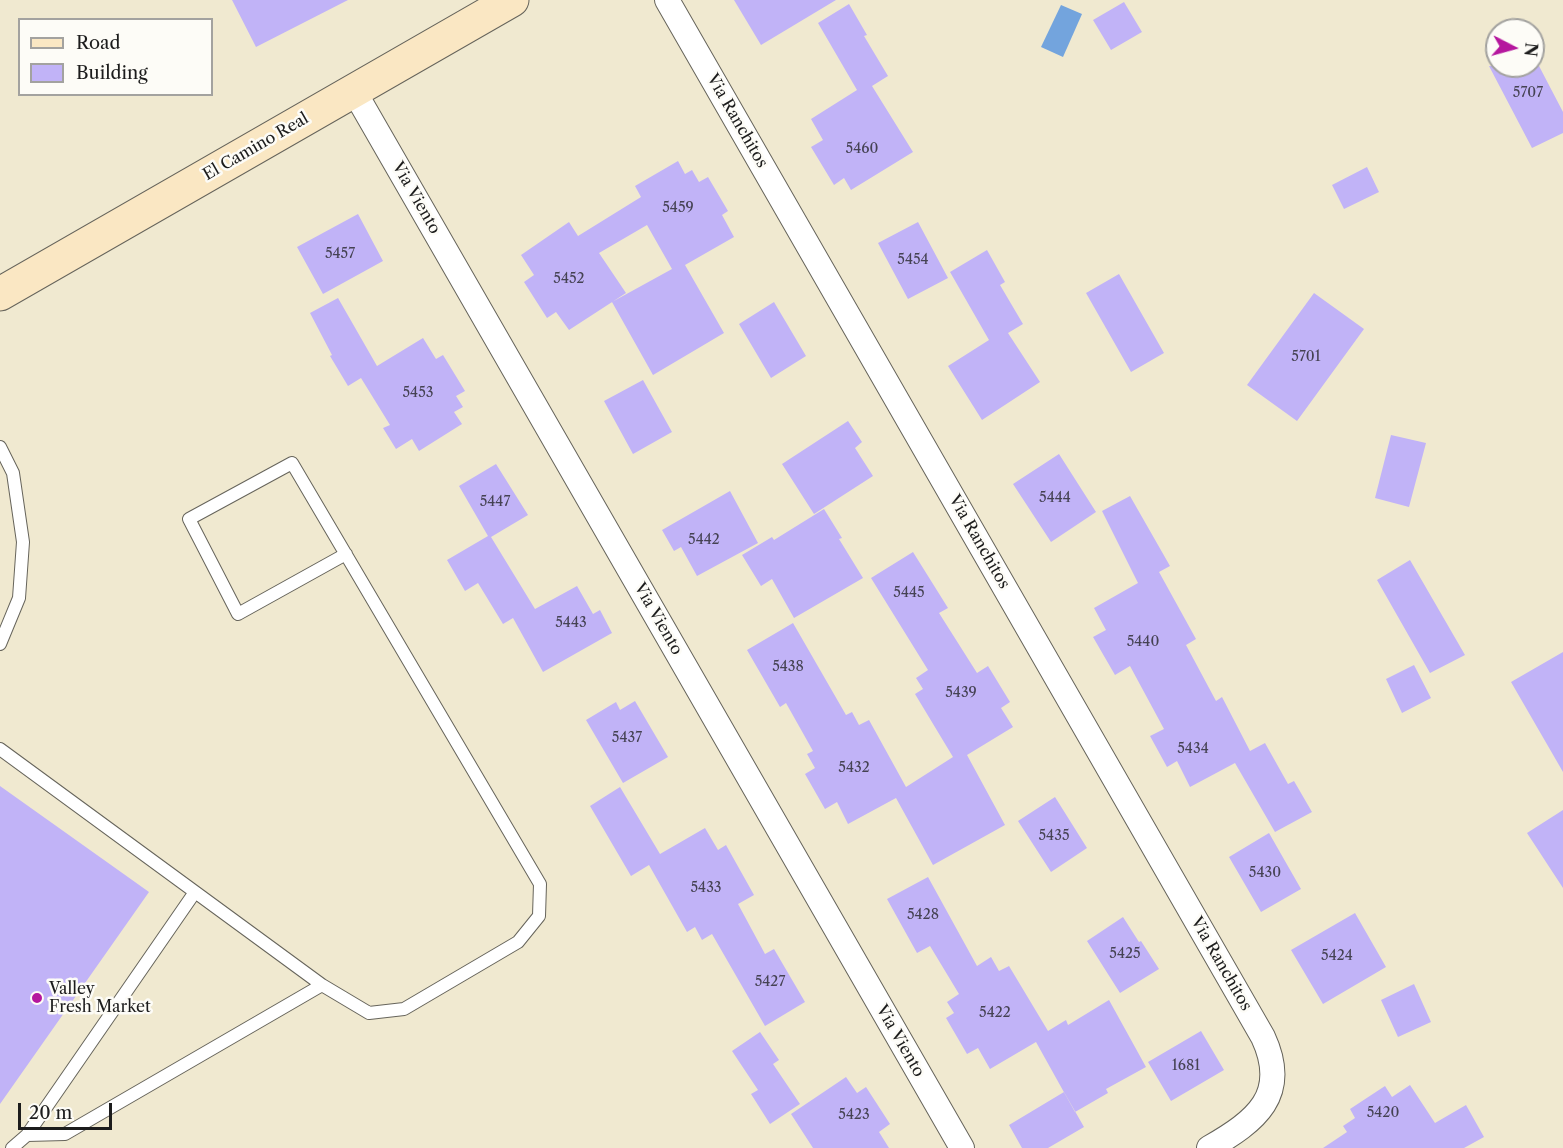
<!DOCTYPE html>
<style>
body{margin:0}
#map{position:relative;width:1563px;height:1148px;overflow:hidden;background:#f0e9d0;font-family:"Libre Caslon Text",serif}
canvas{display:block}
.legend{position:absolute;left:18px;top:18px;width:195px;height:78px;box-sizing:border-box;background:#fdfcf7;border:2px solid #a3a29f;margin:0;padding:8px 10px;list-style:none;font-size:18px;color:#1c1c1c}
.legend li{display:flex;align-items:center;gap:12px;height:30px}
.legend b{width:30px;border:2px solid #a3a29f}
.north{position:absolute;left:1485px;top:18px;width:60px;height:60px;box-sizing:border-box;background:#fdfcf7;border:2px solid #a3a29f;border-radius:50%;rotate:96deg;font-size:16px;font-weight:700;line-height:24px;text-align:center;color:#1c1c1c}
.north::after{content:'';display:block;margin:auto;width:21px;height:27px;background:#b5179e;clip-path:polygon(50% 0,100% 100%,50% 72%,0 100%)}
.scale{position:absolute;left:18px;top:1103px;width:94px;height:27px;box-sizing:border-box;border:3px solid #1c1c1c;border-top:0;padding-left:8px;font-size:18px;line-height:21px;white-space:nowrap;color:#1c1c1c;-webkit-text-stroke:4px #fdfcf7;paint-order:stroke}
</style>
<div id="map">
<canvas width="1563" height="1148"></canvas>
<ul class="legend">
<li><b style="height:8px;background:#fae7c3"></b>Road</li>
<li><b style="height:16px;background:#c1b3f7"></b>Building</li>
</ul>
<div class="north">N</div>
<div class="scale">20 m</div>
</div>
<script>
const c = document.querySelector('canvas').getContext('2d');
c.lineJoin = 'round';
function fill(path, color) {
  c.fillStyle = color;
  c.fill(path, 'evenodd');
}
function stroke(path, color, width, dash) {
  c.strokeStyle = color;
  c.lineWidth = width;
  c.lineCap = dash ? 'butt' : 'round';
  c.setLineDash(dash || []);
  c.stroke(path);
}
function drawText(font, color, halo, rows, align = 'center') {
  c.font = font + ' "Libre Caslon Text",serif';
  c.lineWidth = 5;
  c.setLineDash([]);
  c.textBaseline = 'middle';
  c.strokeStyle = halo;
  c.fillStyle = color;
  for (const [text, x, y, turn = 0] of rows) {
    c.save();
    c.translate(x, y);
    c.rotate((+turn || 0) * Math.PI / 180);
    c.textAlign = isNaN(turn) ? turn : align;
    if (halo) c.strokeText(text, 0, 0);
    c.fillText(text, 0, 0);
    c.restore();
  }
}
const water = new Path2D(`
 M 1061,5 L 1082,14 L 1063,57 L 1041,47 Z`);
const building = new Path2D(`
 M 232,0 L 348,0 L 256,47 Z
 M 734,0 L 836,0 L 761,45 Z
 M 1124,2 L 1142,32 L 1111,50 L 1093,20 Z
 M 849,4 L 867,35 L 864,36 L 888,76 L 872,86 L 913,152 L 851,190 L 844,178 L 834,185 L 811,147 L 823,140 L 811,119 L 857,90 L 818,23 Z
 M 1489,66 L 1539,66 L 1563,112 L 1563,133 L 1532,148 Z
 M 678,161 L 685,174 L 692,170 L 699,182 L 708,177 L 728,211 L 722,215 L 734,237 L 685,265 L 724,333 L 653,375 L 612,302 L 672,269 L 647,225 L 599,253 L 626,293 L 569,330 L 556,312 L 547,318 L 524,282 L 534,275 L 521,255 L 569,222 L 578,236 L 641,197 L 635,186 Z
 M 1367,167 L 1379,192 L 1344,209 L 1332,185 Z
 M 358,214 L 383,261 L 323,294 L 297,247 Z
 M 918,222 L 948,278 L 908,299 L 878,243 Z
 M 987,250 L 1005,282 L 1000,285 L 1023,324 L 1008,333 L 1040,382 L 982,420 L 948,366 L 989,340 L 950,272 Z
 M 1119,274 L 1164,353 L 1131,372 L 1086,293 Z
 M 1314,293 L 1364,329 L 1297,421 L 1247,385 Z
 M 338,298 L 377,366 L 423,338 L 436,359 L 443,355 L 465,391 L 456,396 L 463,407 L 454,412 L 462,424 L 419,451 L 412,439 L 396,449 L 383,428 L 390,425 L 361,378 L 348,386 L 330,356 L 332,355 L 310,313 Z
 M 774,302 L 806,356 L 771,378 L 739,324 Z
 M 643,380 L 672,432 L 633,454 L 604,401 Z
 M 848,421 L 862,442 L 855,448 L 873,476 L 814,514 L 782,464 Z
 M 1391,435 L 1426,443 L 1409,507 L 1375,498 Z
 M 1059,454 L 1096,512 L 1051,542 L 1013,484 Z
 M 496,464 L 528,515 L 491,537 L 535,609 L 577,586 L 593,614 L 600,610 L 612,633 L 543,672 L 513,618 L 503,624 L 478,583 L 465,591 L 447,560 L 488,536 L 459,486 Z
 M 730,491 L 758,543 L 697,576 L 681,547 L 674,551 L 662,530 Z
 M 1130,496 L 1170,566 L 1159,572 L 1196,639 L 1186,645 L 1216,701 L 1222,697 L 1250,751 L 1265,743 L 1288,784 L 1294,781 L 1312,812 L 1275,832 L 1235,763 L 1190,787 L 1177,761 L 1167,767 L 1150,736 L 1164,729 L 1130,666 L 1115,675 L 1093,637 L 1106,630 L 1094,608 L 1138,583 L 1102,511 Z
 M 824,509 L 842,538 L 839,539 L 863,578 L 794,618 L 772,579 L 761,586 L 742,555 L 772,537 L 774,540 Z
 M 913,552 L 948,608 L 939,613 L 977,673 L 988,666 L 1010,702 L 1001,708 L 1013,727 L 967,755 L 1005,825 L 933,865 L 896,798 L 848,824 L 837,802 L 825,809 L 805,774 L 815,768 L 807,754 L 813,751 L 786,703 L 780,707 L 747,650 L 793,623 L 846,715 L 852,712 L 859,725 L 869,720 L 906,787 L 953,757 L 915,694 L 923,689 L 916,678 L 928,670 L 871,578 Z
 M 1410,560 L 1465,655 L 1430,673 L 1377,580 Z
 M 1563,652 L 1563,772 L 1511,682 Z
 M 1414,665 L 1431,698 L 1402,713 L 1386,679 Z
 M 635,701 L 668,757 L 623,783 L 586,720 L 616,702 L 620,710 Z
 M 0,786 L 149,892 L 0,1104 Z
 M 620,787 L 660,854 L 705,828 L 718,850 L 726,845 L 754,895 L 738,904 L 765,954 L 774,949 L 805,1002 L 765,1026 L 712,934 L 702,940 L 695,927 L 687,932 L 649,865 L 631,876 L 590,806 Z
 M 1055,797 L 1087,848 L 1051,872 L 1018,821 Z
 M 1563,810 L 1563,888 L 1527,833 Z
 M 1269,833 L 1301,889 L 1261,912 L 1229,857 Z
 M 928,877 L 977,966 L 991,957 L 999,971 L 1009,966 L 1048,1031 L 1066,1020 L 1068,1025 L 1109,1000 L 1146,1067 L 1106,1089 L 1108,1093 L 1075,1112 L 1036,1042 L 990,1069 L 978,1048 L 967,1054 L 946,1018 L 954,1013 L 947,1002 L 959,994 L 930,946 L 917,953 L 887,899 Z
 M 1355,913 L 1386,967 L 1323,1004 L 1291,950 Z
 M 1123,917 L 1139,942 L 1141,941 L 1159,969 L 1120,993 L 1087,941 Z
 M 1414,984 L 1431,1022 L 1398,1037 L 1381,1000 Z
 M 1201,1031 L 1224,1070 L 1171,1101 L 1148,1062 Z
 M 760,1032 L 779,1060 L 773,1064 L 800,1104 L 770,1124 L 751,1094 L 758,1090 L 732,1051 Z
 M 846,1077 L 857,1093 L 866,1087 L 890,1124 L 879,1132 L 889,1148 L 813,1148 L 791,1114 Z
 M 1410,1085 L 1435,1123 L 1466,1105 L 1484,1137 L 1464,1148 L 1323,1148 L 1347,1132 L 1343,1126 L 1355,1118 L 1350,1109 L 1385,1086 L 1392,1097 Z
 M 1064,1092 L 1084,1127 L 1048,1148 L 1022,1148 L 1009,1125 Z`);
const service = new Path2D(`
 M 0,447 L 13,473 L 23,542 L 19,598 L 0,644
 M 0,749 L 322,985 L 65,1134 L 27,1135 L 12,1148
 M 322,985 L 369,1013 L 404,1009 L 518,942 L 539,916 L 540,884 L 292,463 L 189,519 L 238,614 L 346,554
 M 27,1135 L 195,892`);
const minor = new Path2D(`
 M 667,0 L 1263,1037 C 1290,1095 1256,1121 1209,1148
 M 354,91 L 962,1148`);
const secondary = new Path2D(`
 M 0,294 L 512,0`);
const markers = [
 [37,998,6,"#b5179e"]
];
const numberNames = [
 ["5707",1528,93],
 ["5460",862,149],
 ["5459",678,208],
 ["5457",340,254],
 ["5454",913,260],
 ["5452",569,279],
 ["5701",1306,357],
 ["5453",418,393],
 ["5444",1055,498],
 ["5447",495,502],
 ["5442",704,540],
 ["5445",909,593],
 ["5443",571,623],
 ["5440",1143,642],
 ["5438",788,667],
 ["5439",961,693],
 ["5437",627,738],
 ["5434",1193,749],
 ["5432",854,768],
 ["5435",1054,836],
 ["5430",1265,873],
 ["5433",706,888],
 ["5428",923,915],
 ["5425",1125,954],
 ["5424",1337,956],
 ["5427",770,982],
 ["5422",995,1013],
 ["1681",1186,1066],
 ["5420",1383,1113],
 ["5423",854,1115]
];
const streetNames = [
 ["Via Ranchitos",737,121,60],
 ["El Camino Real",256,147,-30],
 ["Via Viento",416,198,60],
 ["Via Ranchitos",979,542,60],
 ["Via Viento",658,619,60],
 ["Via Ranchitos",1221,964,60],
 ["Via Viento",900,1041,60]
];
const poiNames = [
 ["Valley",49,989],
 ["Fresh Market",49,1007]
];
fill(water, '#73a4dd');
fill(building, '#c1b3f7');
stroke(service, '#66645b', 14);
stroke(minor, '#66645b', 26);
stroke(secondary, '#66645b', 35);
stroke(service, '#fff', 12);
stroke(minor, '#fff', 24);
stroke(secondary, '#fae7c3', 33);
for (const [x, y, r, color] of markers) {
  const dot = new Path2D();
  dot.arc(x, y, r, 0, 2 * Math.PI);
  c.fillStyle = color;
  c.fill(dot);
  stroke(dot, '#fdfcf7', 2);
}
drawText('14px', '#454253', null, numberNames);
drawText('16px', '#1c1c1c', '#fdfcf7', streetNames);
drawText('16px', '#1c1c1c', '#fdfcf7', poiNames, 'left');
</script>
